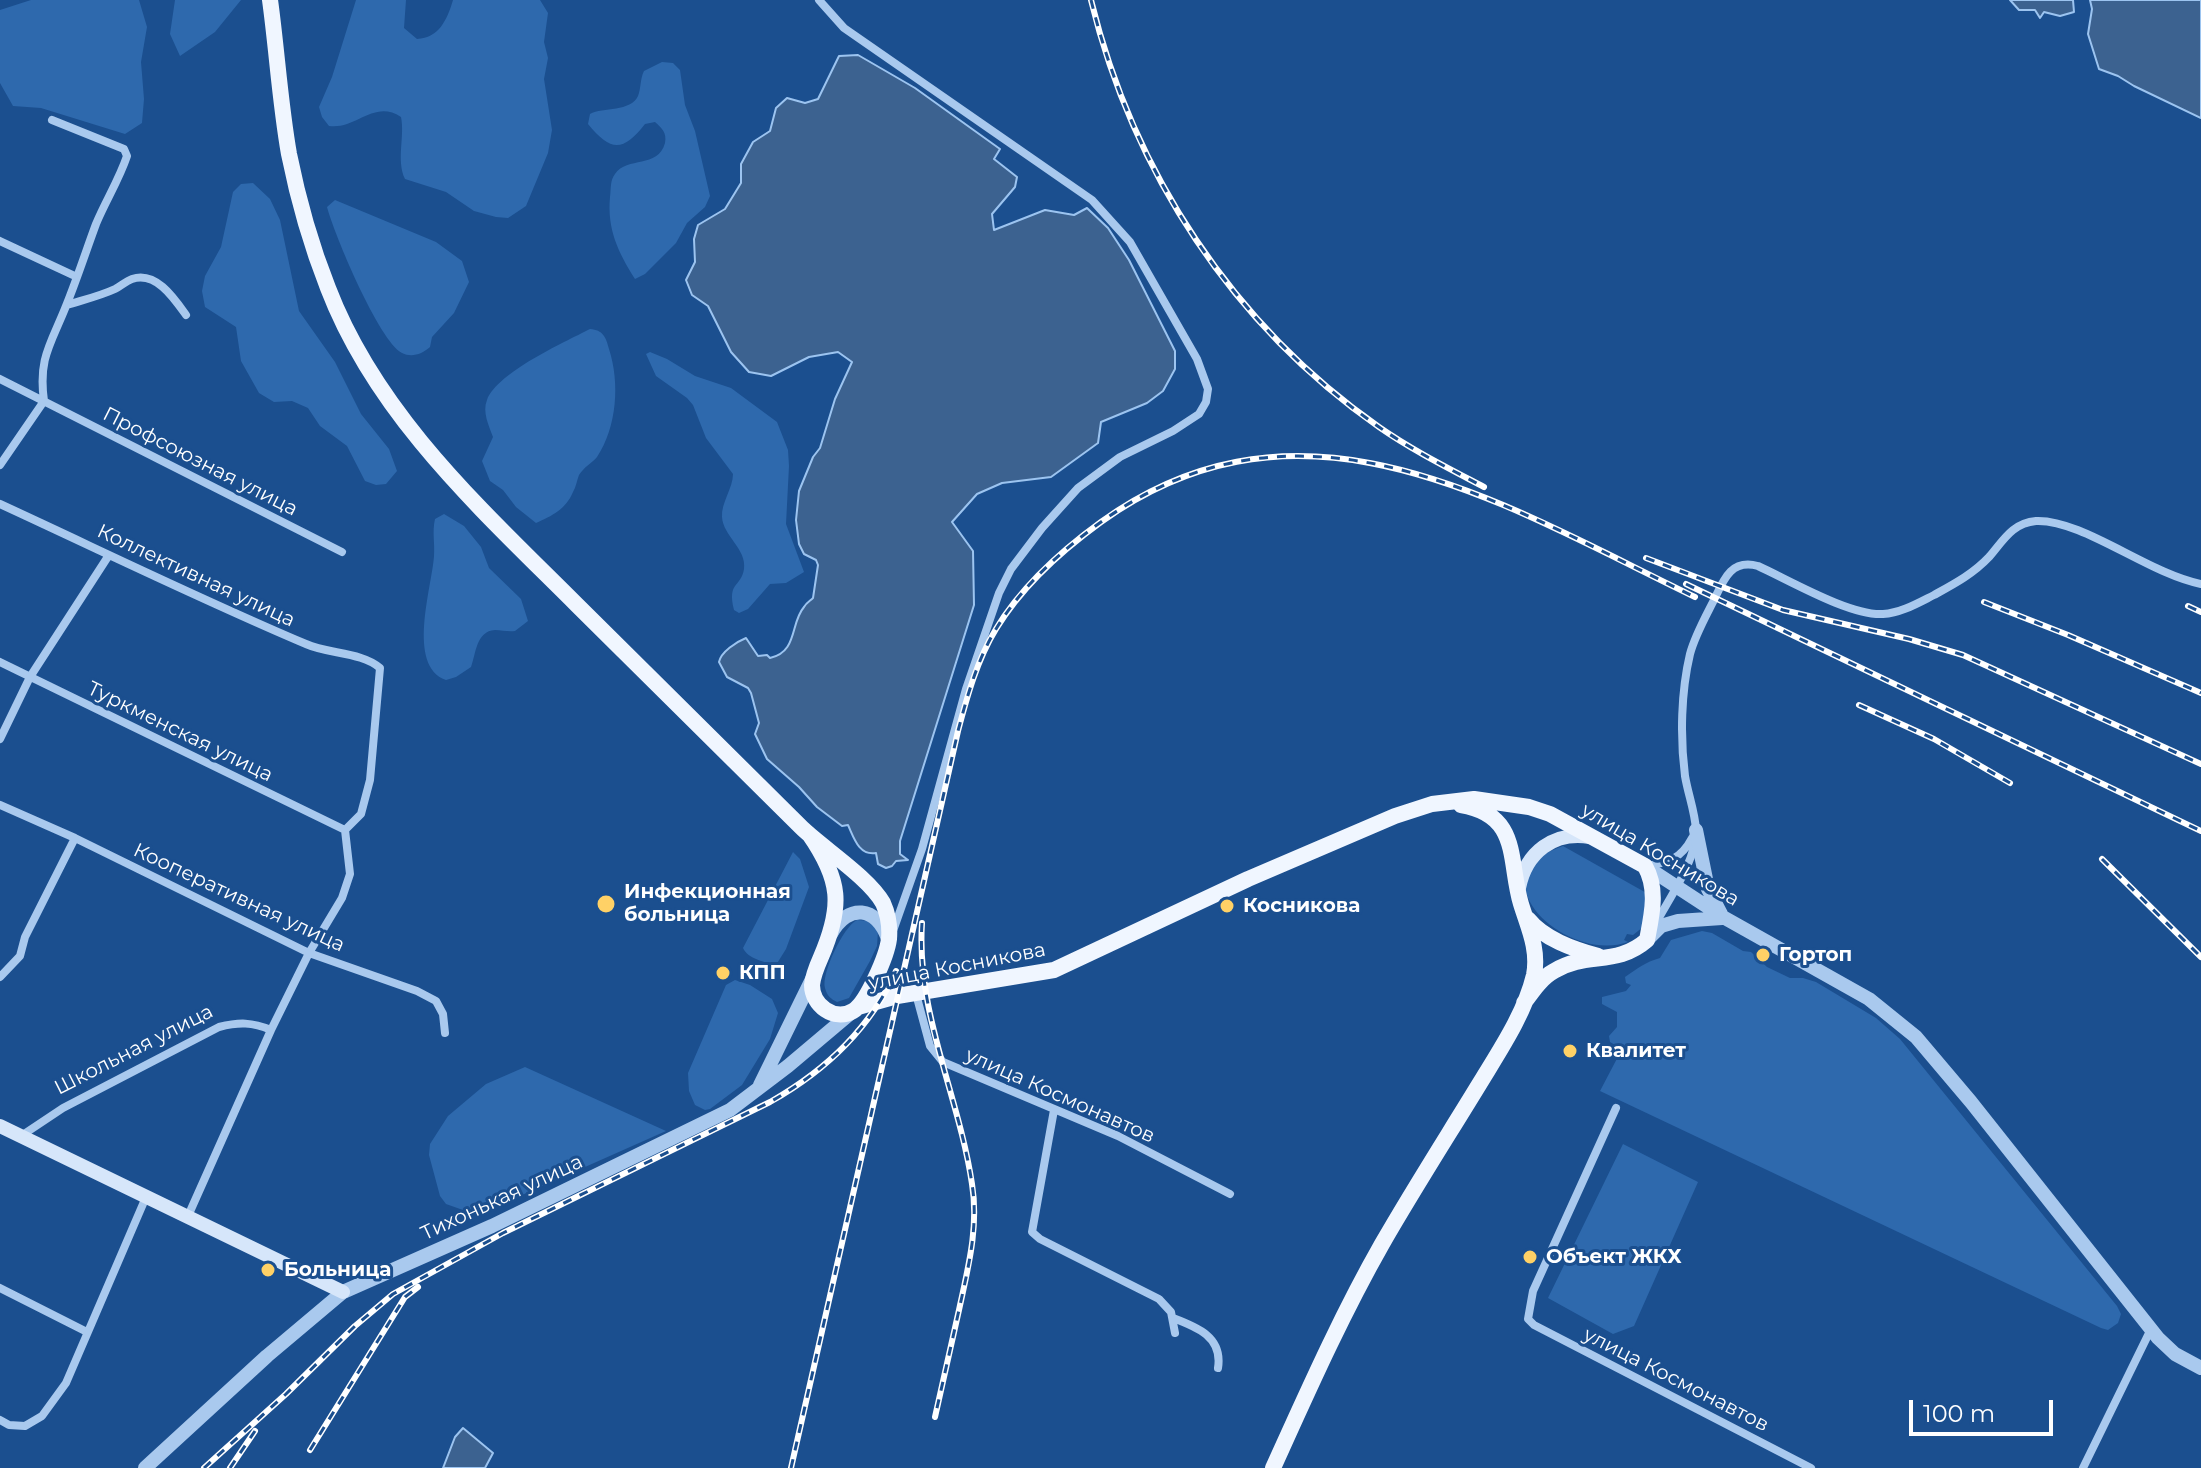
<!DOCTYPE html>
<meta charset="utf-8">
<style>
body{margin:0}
#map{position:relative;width:2201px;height:1468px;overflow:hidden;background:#1b4f8f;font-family:Montserrat,sans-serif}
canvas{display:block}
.scale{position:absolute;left:1909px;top:1400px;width:144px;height:36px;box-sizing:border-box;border:4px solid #fff;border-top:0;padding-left:10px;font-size:24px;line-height:28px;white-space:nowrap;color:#fff;-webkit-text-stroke:6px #1b4f8f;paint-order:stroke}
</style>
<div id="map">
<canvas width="2201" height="1468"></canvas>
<div class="scale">100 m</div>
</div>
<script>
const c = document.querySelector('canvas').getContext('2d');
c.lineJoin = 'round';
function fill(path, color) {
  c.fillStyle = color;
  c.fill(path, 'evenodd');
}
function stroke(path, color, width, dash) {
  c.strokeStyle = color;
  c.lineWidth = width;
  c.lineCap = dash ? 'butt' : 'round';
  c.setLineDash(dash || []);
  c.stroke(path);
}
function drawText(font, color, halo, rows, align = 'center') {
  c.font = font + ' Montserrat,sans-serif';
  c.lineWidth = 6;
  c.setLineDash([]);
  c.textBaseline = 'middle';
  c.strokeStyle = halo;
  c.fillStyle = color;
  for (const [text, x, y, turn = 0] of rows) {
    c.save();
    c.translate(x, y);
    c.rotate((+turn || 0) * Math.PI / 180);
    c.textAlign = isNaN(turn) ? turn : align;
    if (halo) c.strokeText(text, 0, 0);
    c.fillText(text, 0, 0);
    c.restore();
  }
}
const green = new Path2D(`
 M 31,0 L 139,0 L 147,27 L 141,62 L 144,99 L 142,123 L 125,134 L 41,108 L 13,106 L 0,83 L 0,10 Z
 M 175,0 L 241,0 L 215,32 L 180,56 L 170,34 Z
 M 356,0 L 406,0 L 404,28 L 417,39 C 439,38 447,20 453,0 L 540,0 L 548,13 L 544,42 L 548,58 L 544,79 L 552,130 L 548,153 L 526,206 L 508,218 L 496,217 L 474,211 L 446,192 L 405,179 C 396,160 405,137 401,117 C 374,99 356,130 329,126 L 322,117 L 319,107 L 332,77 Z
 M 662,62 L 673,63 L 680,70 L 685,105 L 695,131 L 710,196 L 705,207 L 687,223 L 676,243 L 645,274 L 635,279 C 618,252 607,229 610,197 C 611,189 610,180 615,174 C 627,156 658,169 665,143 C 667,133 662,128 655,122 L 645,124 C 623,152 611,152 588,124 L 590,114 C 603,107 631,112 638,96 C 641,89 640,79 644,71 Z
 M 253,183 L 270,199 L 280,220 L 299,311 L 335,362 L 361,414 L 389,449 L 397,471 L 386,484 L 376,485 L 365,481 L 347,446 L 320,426 L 308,408 L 292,401 L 274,402 L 259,393 L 241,361 L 236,327 L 205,307 L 202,291 L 205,276 L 221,247 L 233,192 L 241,184 Z
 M 335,200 L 436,242 L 462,261 L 469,282 L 454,313 L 432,337 L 430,347 C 422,354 412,358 402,353 C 379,341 334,234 327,207 Z
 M 590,329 C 603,330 606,337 609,349 C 620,383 617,427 597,457 C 592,463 584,467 579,475 C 577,480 576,487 573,492 C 566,509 552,516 536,523 L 516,507 L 503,490 L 490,481 L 482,461 L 493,437 C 489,426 482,412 487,400 C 498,372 563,343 590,329 Z
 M 650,352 L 667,359 L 695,376 L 731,388 L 777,422 L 788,450 L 789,466 L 786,524 L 804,572 L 786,583 L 770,584 L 748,609 L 739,613 L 734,610 C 727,581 741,588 744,569 C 747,549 723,536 722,517 C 721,503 733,488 733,474 L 706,438 L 693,405 L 687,398 L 656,376 L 646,354 Z
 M 444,514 L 464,526 L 481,547 L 489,568 L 521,599 L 528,621 L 515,631 C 508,632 502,630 495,630 C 476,631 476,654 471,667 L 456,677 L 446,680 C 406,666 432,587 434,556 C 435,543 432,532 435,519 Z
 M 1563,846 L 1650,895 L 1643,927 L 1633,935 L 1627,934 L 1624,940 L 1628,942 C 1566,964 1472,876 1563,846 Z
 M 793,852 L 800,859 L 809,887 L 786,949 L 776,965 C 765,962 748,959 743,948 Z
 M 857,920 L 870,921 L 878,931 L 877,946 L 870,961 L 849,998 L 837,1002 C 831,999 827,996 825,988 C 821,974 843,927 857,920 Z
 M 1702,931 L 1712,933 L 1743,951 L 1751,952 L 1767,967 L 1790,978 L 1803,978 L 1816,982 L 1876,1018 L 1900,1039 L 2117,1306 L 2121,1314 L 2118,1323 L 2108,1330 L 2101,1328 L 1600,1091 L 1622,1049 L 1610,1042 L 1609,1036 L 1617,1027 L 1617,1012 L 1602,1004 L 1602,997 L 1626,991 L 1631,985 L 1626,983 L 1625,977 C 1637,969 1645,962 1660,958 L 1671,940 Z
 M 735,980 L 750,985 L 772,999 L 778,1013 L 770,1039 L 742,1085 L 710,1109 L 705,1110 L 695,1105 L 689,1091 L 688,1073 L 726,985 Z
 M 525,1067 L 666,1131 L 477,1215 L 446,1204 L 440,1196 L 429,1155 L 430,1144 L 448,1116 L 486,1084 Z
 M 1623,1144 L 1698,1182 L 1634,1326 L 1613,1334 L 1548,1298 Z`);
const water = new Path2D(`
 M 2010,0 L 2073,0 L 2074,12 L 2060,16 L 2044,12 L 2040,18 L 2035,10 L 2019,10 Z
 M 2090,0 L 2201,0 L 2201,118 L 2134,86 L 2118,76 L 2099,69 L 2088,34 L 2092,9 Z
 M 858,55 L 915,88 L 1000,149 L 994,159 L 1017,177 L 1015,187 L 992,214 L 994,230 L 1045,210 L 1074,215 L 1087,208 L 1108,228 L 1129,260 L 1175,351 L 1175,369 L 1163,391 L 1147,403 L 1101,422 L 1098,443 L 1051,477 L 1002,483 L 977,494 L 952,522 L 973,551 L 974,605 L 900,841 L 900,854 L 908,860 L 896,861 L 892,866 L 886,868 L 878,864 L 876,853 C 859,856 854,838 848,825 L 842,826 L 817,807 L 799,787 L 767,759 L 755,734 L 759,723 L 751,693 L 748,688 L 727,677 L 719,662 C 721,652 736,642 746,638 L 758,656 L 767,655 L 770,658 C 798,652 790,623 804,607 C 806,603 810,601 813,598 L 818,565 L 816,560 L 804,554 L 799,544 L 796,520 L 799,491 L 813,457 L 820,448 L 835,399 L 852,362 L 838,352 L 809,357 L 771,376 L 749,372 L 731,352 L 708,306 L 692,295 L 686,280 L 695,262 L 694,239 L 698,225 L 725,209 L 741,183 L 741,164 L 753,142 L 770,131 L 776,108 L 787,98 L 805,103 L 818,99 L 839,56 Z
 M 463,1428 L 493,1453 L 485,1468 L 443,1468 L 455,1437 Z`);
const minor = new Path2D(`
 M 819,0 L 844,28 L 1092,200 L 1130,242 L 1197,359 L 1208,389 L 1206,402 L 1199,414 L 1173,431 L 1120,457 L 1078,488 L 1042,528 L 1011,569 L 999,593 L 966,689 L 922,849 L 893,931
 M 0,241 L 77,277
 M 67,305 C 83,300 100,296 115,289 C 121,286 126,281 132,279 C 156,271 174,298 186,315
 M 0,379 L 342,552
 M 0,465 L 44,401 C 38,358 51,344 66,306 C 77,279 86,251 96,224 C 106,200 119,180 127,156 L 124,149 L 52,120
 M 0,504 C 102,551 202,600 306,644 C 328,654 362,652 380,668 L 370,780 L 361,814 L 345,830 L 350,874 L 342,898 L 309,953 L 271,1030 L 188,1216
 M 0,662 L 345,830
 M 0,739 L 30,677 L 109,555
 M 0,805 L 75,838 L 309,953 L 417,991 L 436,1001 L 443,1014 L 445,1033
 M 1645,866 C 1668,863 1681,859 1692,838
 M 1655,925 C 1669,898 1697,860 1696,830 C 1695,812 1688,794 1685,776 C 1680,737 1681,692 1690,654 C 1695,635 1706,616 1715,598 C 1724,578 1732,559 1758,566 C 1789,580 1850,616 1883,614 C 1901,613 1918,603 1934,595 C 1954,584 1973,574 1989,557 C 2003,541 2012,523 2036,521 C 2082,519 2149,574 2201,584
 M 0,977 L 20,956 L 25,937 L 75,838
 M 916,994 L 930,1046 L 943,1062 L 1118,1136 L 1230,1194
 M 1616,1108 L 1533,1291 L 1528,1319 L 1534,1325 L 1811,1468
 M 1054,1110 L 1032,1232 L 1040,1239 L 1159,1299 L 1171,1312 L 1175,1333
 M 21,1136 L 63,1108 L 219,1027 C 239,1022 252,1022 271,1030
 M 0,1288 L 87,1332
 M 1173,1318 C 1197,1327 1223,1337 1218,1368
 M 0,1420 L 9,1425 L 25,1426 L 42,1416 L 66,1383 L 146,1197
 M 2083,1468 L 2151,1329`);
const tertiary = new Path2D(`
 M 1696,830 L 1708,889 L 1721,914
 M 1645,866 L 1723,917 L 1869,999 L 1916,1037 L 1971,1102 L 2158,1338 L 2175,1354 L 2201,1368
 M 831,934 C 848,903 877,906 888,939
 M 1647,940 L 1661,926 L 1678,921 L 1722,918
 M 760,1085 L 814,975
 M 145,1468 L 267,1356 L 343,1292 L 492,1226 L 730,1110 L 788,1066 L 852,1012`);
const secondary = new Path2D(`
 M 1519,888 C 1526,852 1554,831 1590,837
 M 0,1126 L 343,1292`);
const primary = new Path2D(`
 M 270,0 C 277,51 280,103 289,154 C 298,199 311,245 328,288 C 377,416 482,510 577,605 C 652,679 727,753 802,828 C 824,849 869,878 883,903 C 888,914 890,927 889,939 C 887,955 867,1003 853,1011 C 834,1022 812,1005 812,985 C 813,975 817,966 821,957 C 843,906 841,880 809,834
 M 1528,919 C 1544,939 1573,949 1598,956
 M 858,1007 L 897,996 L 1054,970 L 1248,879 L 1395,816 L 1432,804 L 1474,799 L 1529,807 L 1550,814 L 1645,866 C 1658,889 1652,914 1647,940 C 1616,967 1587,951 1554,971 C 1541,978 1532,992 1524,1003
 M 1273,1468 C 1307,1393 1341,1316 1382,1244 C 1413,1190 1447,1137 1480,1083 C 1500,1050 1525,1013 1534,975 C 1539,949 1528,927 1521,904 C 1508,861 1521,815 1461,805`);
const rail = new Path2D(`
 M 1091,0 C 1133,172 1233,325 1379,427 C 1412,450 1448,468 1484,487
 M 1646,558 L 1783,610 L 1909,639 L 1963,655 L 2201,764
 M 1686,584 L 2201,831
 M 1984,602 L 2068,635 L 2201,693
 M 2188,606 L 2201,612
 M 1859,705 L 1934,739 L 2010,783
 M 2102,859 L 2201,957
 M 922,923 C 916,1013 959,1096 972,1184 C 979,1227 968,1268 959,1310 C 951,1346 943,1381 935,1417
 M 310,1450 L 405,1297 L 418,1287
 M 204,1468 L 286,1394 L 355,1326 L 393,1294 L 503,1233 L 770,1102 C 825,1071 870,1029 896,971
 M 230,1468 L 255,1431
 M 791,1468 L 958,731 C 967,697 977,660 996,629 C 1022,586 1061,551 1101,522 C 1304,376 1504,505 1695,597`);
const markers = [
 [606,904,10,"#ffd166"],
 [1227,906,8,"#ffd166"],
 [1763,955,8,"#ffd166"],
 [723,973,8,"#ffd166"],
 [1570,1051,8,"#ffd166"],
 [1530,1257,8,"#ffd166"],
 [268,1270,8,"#ffd166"]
];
const streetNames = [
 ["Профсоюзная улица",200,462,27],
 ["Коллективная улица",196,576,25],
 ["Туркменская улица",180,732,26],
 ["улица Косникова",1660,855,31],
 ["Кооперативная улица",239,898,25],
 ["улица Косникова",957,967,-11],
 ["Школьная улица",134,1050,-27],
 ["улица Космонавтов",1060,1096,24],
 ["Тихонькая улица",502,1198,-25],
 ["улица Космонавтов",1676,1380,27]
];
const poiNames = [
 ["Инфекционная",624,892],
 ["больница",624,915],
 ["Косникова",1243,906],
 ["Гортоп",1779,955],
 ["КПП",739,973],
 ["Квалитет",1586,1051],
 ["Объект ЖКХ",1546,1257],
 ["Больница",284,1270]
];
fill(green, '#2e69ad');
fill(water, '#3c6290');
stroke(water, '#9cc4f0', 2);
stroke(minor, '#a9c9ee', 8);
stroke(tertiary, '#a9c9ee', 14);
stroke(secondary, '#d6e6fa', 14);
stroke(primary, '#f0f6ff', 16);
stroke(rail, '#fff', 6);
stroke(rail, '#1b4f8f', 3, [9]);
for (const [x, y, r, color] of markers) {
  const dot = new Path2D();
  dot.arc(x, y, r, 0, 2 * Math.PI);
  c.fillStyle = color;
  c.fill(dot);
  stroke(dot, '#1b4f8f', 3);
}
drawText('20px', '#fff', '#1b4f8f', streetNames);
drawText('bold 20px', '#fff', '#1b4f8f', poiNames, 'left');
</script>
